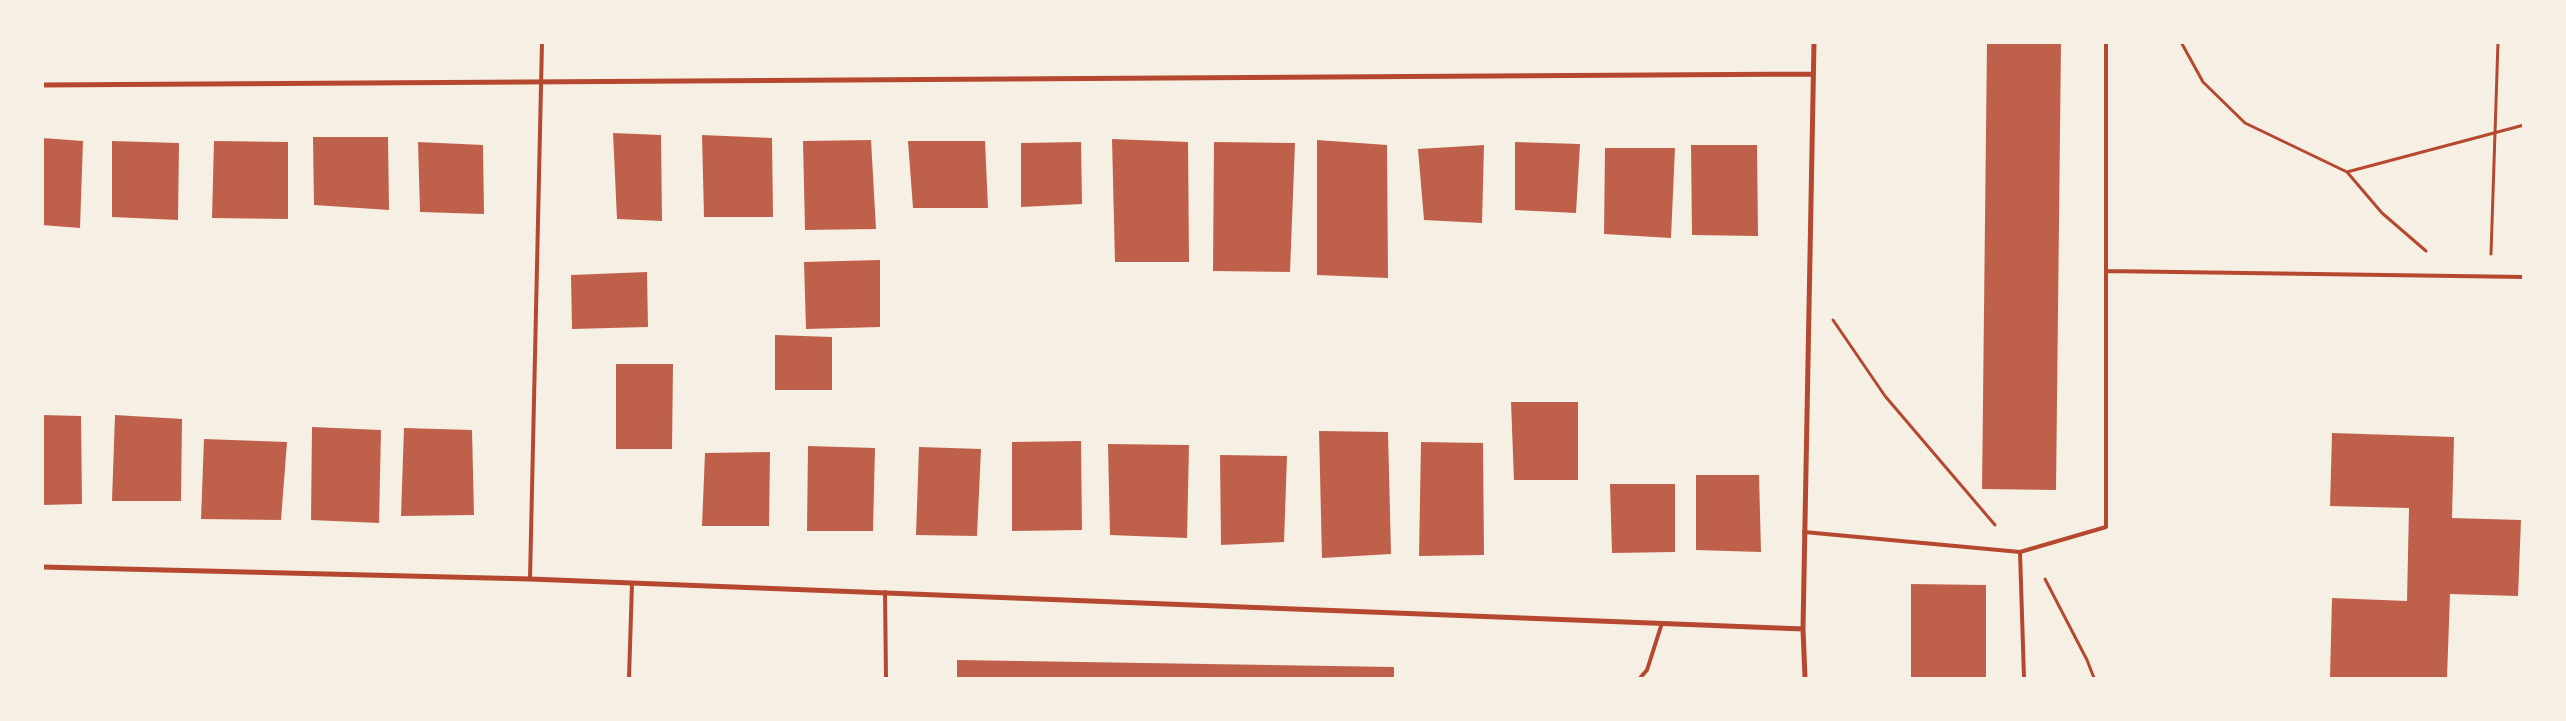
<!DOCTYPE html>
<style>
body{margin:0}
#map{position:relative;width:2566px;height:721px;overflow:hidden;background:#f6efe4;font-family:"Open Sans",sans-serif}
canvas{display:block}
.frame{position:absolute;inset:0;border:44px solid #f6efe4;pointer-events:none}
</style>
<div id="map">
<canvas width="2566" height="721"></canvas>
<div class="frame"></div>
</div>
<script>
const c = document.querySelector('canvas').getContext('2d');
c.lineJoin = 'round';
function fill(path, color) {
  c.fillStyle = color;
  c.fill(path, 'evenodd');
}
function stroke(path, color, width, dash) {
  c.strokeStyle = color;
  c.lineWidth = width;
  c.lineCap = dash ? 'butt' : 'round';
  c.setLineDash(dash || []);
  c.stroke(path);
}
const building = new Path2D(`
 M 1987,42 L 2061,42 L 2056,490 L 1982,489 Z
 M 613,133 L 661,135 L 662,221 L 617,219 Z
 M 702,135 L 772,138 L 773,217 L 704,217 Z
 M 313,137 L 388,137 L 389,210 L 314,205 Z
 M 42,138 L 83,141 L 80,228 L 42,225 Z
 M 1112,139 L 1188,142 L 1189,262 L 1115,262 Z
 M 871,140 L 876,229 L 805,230 L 803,141 Z
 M 1317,140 L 1387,145 L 1388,278 L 1317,275 Z
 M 112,141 L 179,143 L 178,220 L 112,217 Z
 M 214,141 L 288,142 L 288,219 L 212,218 Z
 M 908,141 L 985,141 L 988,208 L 913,208 Z
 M 418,142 L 483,145 L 484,214 L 420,212 Z
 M 1081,142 L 1082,204 L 1021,207 L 1021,143 Z
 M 1214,142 L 1295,143 L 1290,272 L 1213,271 Z
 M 1515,142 L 1580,144 L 1576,213 L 1515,210 Z
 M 1484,145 L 1482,223 L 1424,220 L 1418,149 Z
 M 1691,145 L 1757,145 L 1758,236 L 1692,235 Z
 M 1605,148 L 1675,148 L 1671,238 L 1604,234 Z
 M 880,260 L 880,327 L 806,329 L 804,262 Z
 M 647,272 L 648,327 L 572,329 L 571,275 Z
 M 775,335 L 832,337 L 832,390 L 775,390 Z
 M 616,364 L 673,364 L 672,449 L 616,449 Z
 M 1511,402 L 1578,402 L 1578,480 L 1514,480 Z
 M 42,415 L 81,416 L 82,504 L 42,505 Z
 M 115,415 L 182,419 L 181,501 L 112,501 Z
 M 312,427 L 381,430 L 379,523 L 311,520 Z
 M 404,428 L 472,430 L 474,515 L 401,516 Z
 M 1319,431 L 1388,432 L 1391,554 L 1322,558 Z
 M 2332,433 L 2454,437 L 2452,518 L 2521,520 L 2518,596 L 2450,594 L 2447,678 L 2330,677 L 2332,598 L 2407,601 L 2409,508 L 2330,506 Z
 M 204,439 L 287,442 L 281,520 L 201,519 Z
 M 1081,441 L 1082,530 L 1012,531 L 1012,442 Z
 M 1421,442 L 1483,443 L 1484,555 L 1419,556 Z
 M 1108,444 L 1189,445 L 1187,538 L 1110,535 Z
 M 808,446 L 875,448 L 873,531 L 807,531 Z
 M 919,447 L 981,449 L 977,536 L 916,535 Z
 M 770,452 L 769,526 L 702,526 L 705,453 Z
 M 1220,455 L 1287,456 L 1284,542 L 1221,545 Z
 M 1696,475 L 1759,475 L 1761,552 L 1696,550 Z
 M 1610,484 L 1675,484 L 1675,552 L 1612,553 Z
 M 1911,584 L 1986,585 L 1986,678 L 1911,678 Z
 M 957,660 L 1394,667 L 1394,678 L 957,678 Z`);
const path = new Path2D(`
 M 2181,42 L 2203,82 L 2245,123 L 2347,172
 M 2426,251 L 2382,213 L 2347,172 L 2524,125
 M 2491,254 L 2498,42
 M 1833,320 L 1885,396 L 1995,525
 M 2045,579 L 2087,660 L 2094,678`);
const service = new Path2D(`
 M 2106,271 L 2524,277
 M 1804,532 L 2020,552
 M 530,579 L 542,42
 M 885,592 L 886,678
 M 629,678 L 632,583
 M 1640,678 L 1647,670 L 1662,623
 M 2024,678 L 2020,552 L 2106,527 L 2106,42`);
const minor = new Path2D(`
 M 42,85 L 1812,74
 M 42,567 L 530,579 L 1803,629
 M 1805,678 L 1803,629 L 1814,42`);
fill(building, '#bf614a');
stroke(path, '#b5482f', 3);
stroke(service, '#b5482f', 4);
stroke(minor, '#b5482f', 5);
</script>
